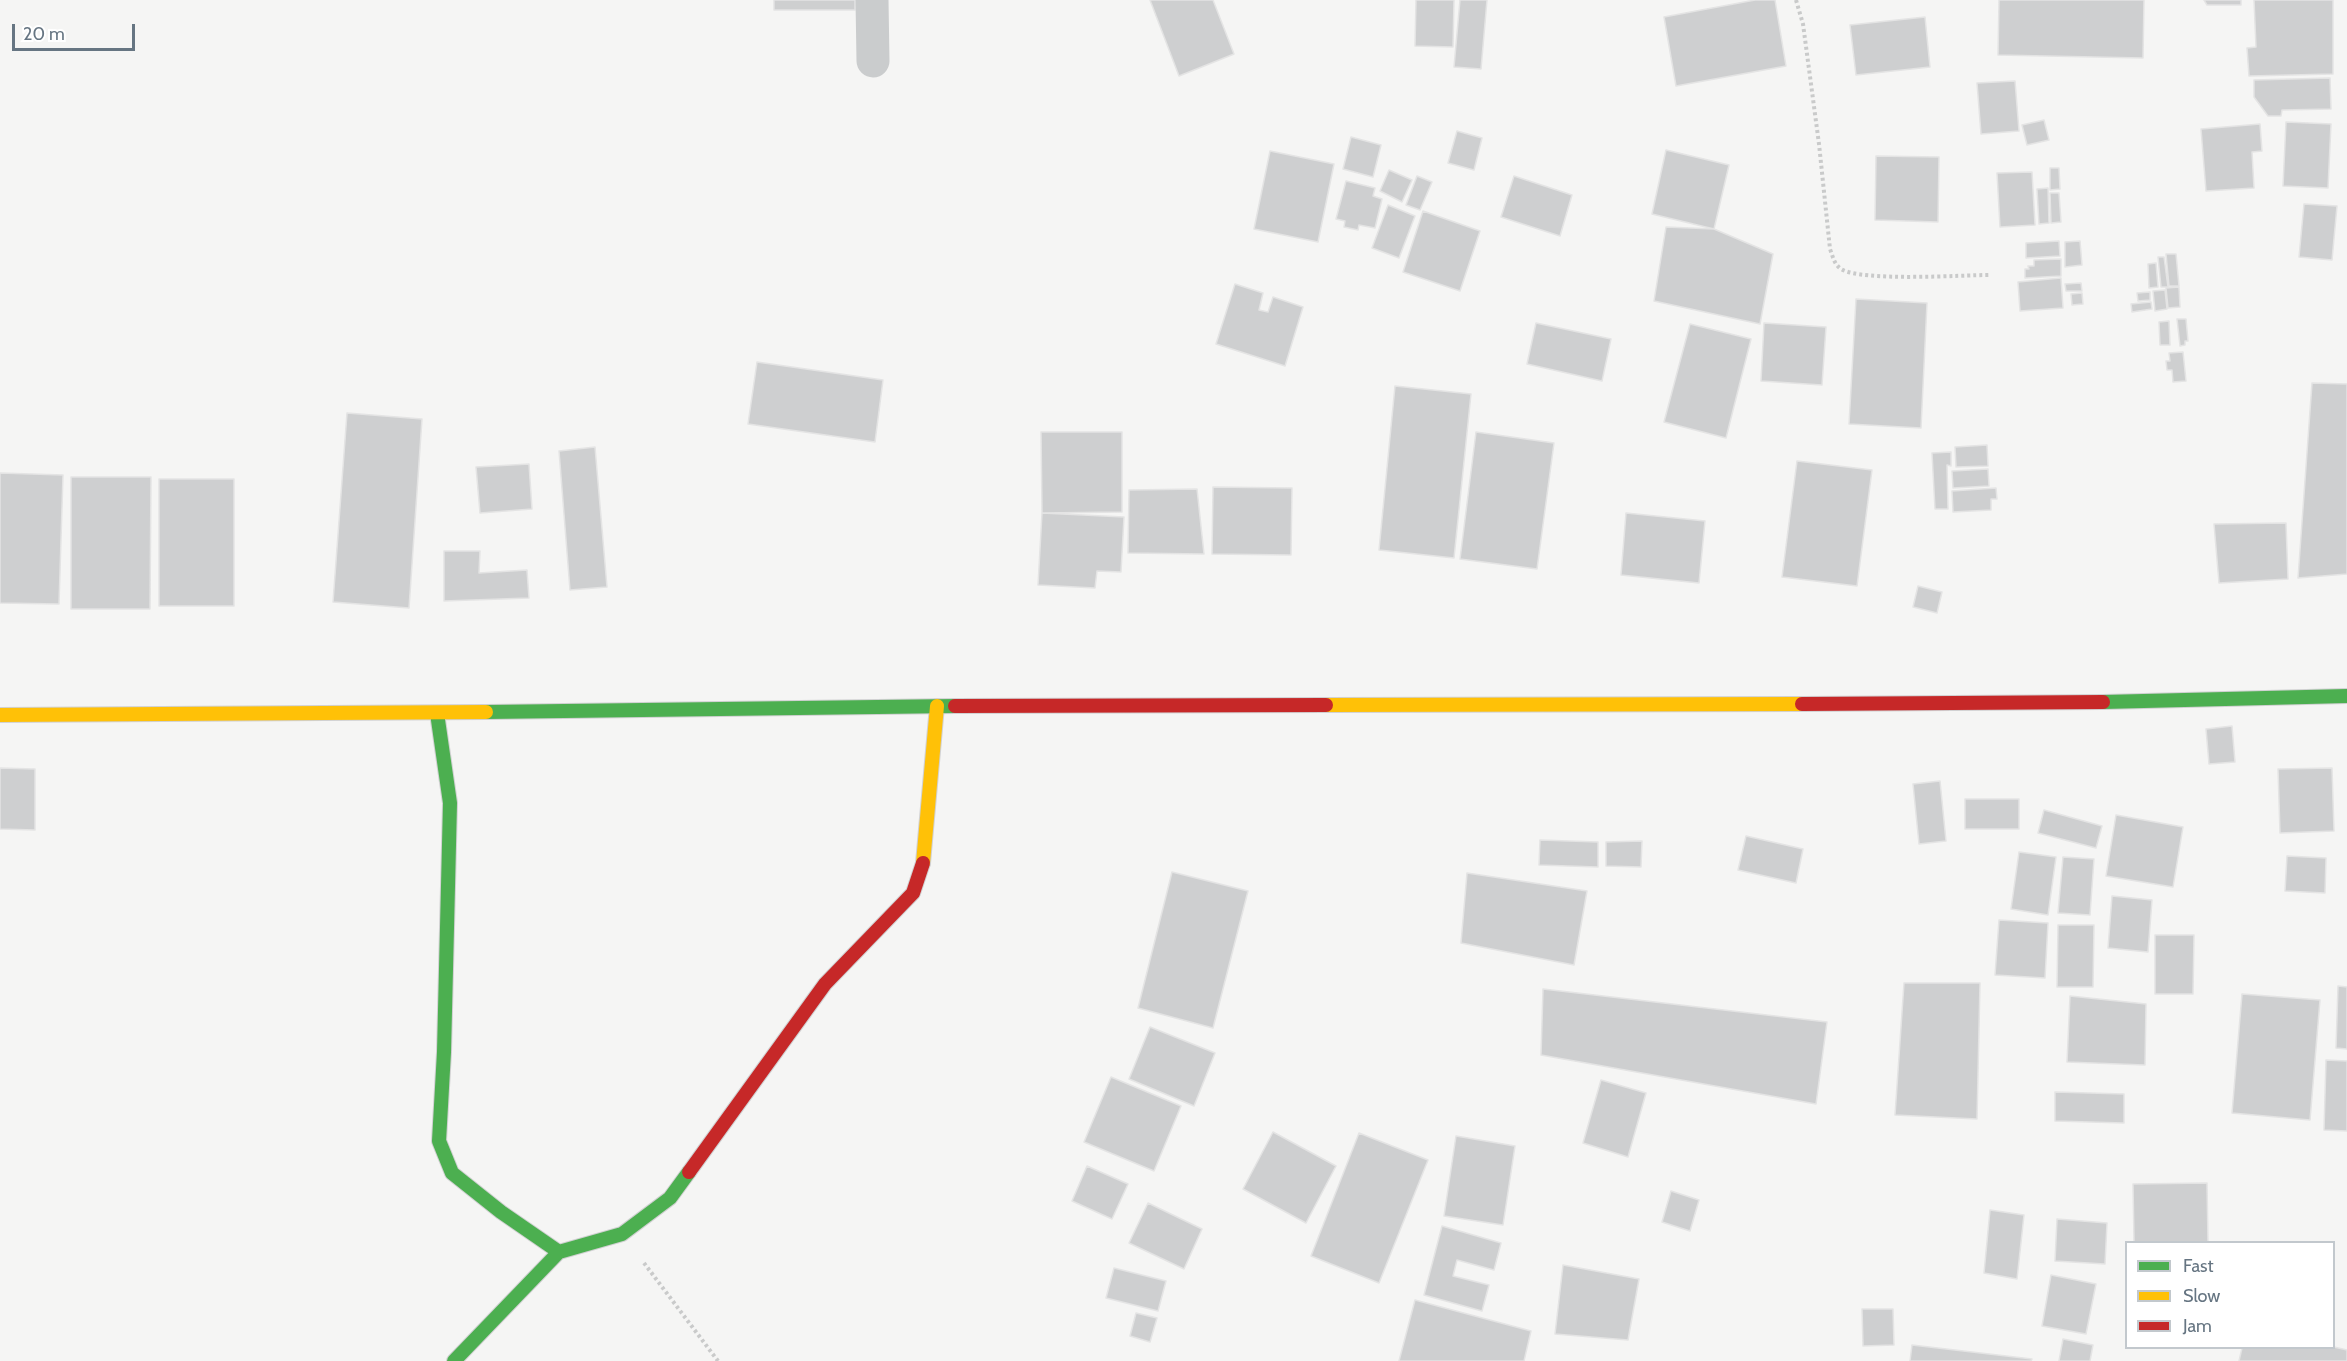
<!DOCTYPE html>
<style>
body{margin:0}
#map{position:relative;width:2347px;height:1361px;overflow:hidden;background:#f5f5f4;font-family:Cabin,sans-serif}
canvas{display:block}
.legend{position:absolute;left:2125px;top:1241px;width:210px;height:108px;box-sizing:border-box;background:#fff;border:2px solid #c2c8cd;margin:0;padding:8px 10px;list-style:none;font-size:18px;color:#667582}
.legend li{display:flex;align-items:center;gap:12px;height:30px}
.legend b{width:30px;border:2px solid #c2c8cd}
.scale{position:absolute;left:12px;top:24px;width:123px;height:27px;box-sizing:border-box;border:3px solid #667582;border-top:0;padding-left:8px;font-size:18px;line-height:21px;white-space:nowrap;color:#667582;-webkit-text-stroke:4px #fff;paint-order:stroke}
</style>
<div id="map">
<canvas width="2347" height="1361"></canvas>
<ul class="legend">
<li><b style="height:8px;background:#4caf50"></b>Fast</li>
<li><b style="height:8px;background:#ffc107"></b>Slow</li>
<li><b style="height:8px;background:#c62828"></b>Jam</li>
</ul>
<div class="scale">20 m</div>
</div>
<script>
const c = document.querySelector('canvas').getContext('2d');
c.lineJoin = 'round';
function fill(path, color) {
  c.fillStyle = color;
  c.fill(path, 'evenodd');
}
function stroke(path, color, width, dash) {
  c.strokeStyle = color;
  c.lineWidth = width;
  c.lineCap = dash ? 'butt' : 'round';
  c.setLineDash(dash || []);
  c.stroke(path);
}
const building = new Path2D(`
 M 774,0 L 855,0 L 855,10 L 774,10 Z
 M 1150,0 L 1213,0 L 1234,54 L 1179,76 Z
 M 1416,0 L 1454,0 L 1453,47 L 1415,46 Z
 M 1460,0 L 1487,0 L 1481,69 L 1454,67 Z
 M 1755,0 L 1775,0 L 1786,66 L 1676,86 L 1664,17 Z
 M 1999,0 L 2144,0 L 2143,58 L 1998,55 Z
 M 2204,0 L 2241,0 L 2241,5 L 2207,5 Z
 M 2254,0 L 2333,0 L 2333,74 L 2249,76 L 2247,48 L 2256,47 Z
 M 1925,17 L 1930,67 L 1856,75 L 1850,25 Z
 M 2330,78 L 2331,109 L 2282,110 L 2281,116 L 2268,116 L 2254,97 L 2254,80 Z
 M 2015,81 L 2019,131 L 1981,134 L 1977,83 Z
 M 2044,120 L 2049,140 L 2027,145 L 2022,125 Z
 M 2286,122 L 2331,124 L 2328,188 L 2283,186 Z
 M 2260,124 L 2262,151 L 2252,152 L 2254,188 L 2206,191 L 2201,129 Z
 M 1457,131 L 1482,138 L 1474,170 L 1448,163 Z
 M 1351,137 L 1381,145 L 1373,177 L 1343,169 Z
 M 1666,150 L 1729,165 L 1714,229 L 1652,214 Z
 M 1270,151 L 1334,164 L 1318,242 L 1254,229 Z
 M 1876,156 L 1939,157 L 1938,222 L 1875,220 Z
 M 2050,168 L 2059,168 L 2060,189 L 2050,190 Z
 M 1389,170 L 1412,180 L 1402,202 L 1380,191 Z
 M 2032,172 L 2035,225 L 2000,227 L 1997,173 Z
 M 1417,176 L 1432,182 L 1420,210 L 1406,205 Z
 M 1514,176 L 1572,195 L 1560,236 L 1501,217 Z
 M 1346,181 L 1375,188 L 1373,196 L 1382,199 L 1375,228 L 1359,225 L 1358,230 L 1344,227 L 1345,221 L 1336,219 Z
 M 2048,188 L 2049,223 L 2039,224 L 2037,189 Z
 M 2050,193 L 2059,193 L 2061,222 L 2051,223 Z
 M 2304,204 L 2337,206 L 2332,260 L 2299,257 Z
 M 1388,205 L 1415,216 L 1399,258 L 1372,248 Z
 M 1423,211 L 1480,231 L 1460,291 L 1403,272 Z
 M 1666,227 L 1714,229 L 1773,254 L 1760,324 L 1654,301 Z
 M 2059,241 L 2060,256 L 2026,258 L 2026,243 Z
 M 2080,241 L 2082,265 L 2065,267 L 2065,242 Z
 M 2166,254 L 2176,254 L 2179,286 L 2169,286 Z
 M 2158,257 L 2164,257 L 2168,287 L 2161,287 Z
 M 2061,259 L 2061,276 L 2025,278 L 2025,269 L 2029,269 L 2028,266 L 2034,266 L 2034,260 Z
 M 2156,263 L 2158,287 L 2149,288 L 2148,264 Z
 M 2061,278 L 2063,308 L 2020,311 L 2018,282 Z
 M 2081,283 L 2082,291 L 2066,291 L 2065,284 Z
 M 1235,284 L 1263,293 L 1259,310 L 1268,312 L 1273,297 L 1303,307 L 1285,366 L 1216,344 Z
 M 2179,287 L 2180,307 L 2168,308 L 2166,288 Z
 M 2165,290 L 2167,309 L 2155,311 L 2153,291 Z
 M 2150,292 L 2150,300 L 2138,301 L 2137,293 Z
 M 2082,293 L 2083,304 L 2072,305 L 2071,294 Z
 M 1856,299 L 1927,303 L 1921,428 L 1849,424 Z
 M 2151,302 L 2152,309 L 2132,312 L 2131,304 Z
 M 2177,319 L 2186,319 L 2188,341 L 2185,341 L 2185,345 L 2180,346 Z
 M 2169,321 L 2170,345 L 2160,345 L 2159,322 Z
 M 1536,323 L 1611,339 L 1602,381 L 1527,364 Z
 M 1764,323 L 1826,327 L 1822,385 L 1761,381 Z
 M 1690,324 L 1751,339 L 1726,438 L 1664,422 Z
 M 2183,352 L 2186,381 L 2173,382 L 2172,370 L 2167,370 L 2166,361 L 2170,361 L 2169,353 Z
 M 757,362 L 883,380 L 875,442 L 748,424 Z
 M 2312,383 L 2347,384 L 2347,574 L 2298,578 Z
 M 1395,386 L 1471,394 L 1454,558 L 1379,550 Z
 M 347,413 L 422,419 L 409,608 L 333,602 Z
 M 1041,432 L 1122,432 L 1122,512 L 1042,513 Z
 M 1476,432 L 1554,443 L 1537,569 L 1460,559 Z
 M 1987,445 L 1988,466 L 1956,467 L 1955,447 Z
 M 595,447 L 607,587 L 570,590 L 559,451 Z
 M 1951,452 L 1951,466 L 1947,465 L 1948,509 L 1935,509 L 1932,453 Z
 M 1797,461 L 1872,470 L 1857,586 L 1782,577 Z
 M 529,464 L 532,509 L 480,513 L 476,467 Z
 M 1988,469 L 1989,486 L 1953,488 L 1952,471 Z
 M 0,473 L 63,475 L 59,604 L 0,603 Z
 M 71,477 L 151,477 L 150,609 L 71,609 Z
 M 159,479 L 234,479 L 234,606 L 159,606 Z
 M 1213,487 L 1292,488 L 1291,555 L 1212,554 Z
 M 1996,488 L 1997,499 L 1991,499 L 1991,510 L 1953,512 L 1952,491 Z
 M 1197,489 L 1204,554 L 1128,553 L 1129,490 Z
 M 1042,513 L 1124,517 L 1121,572 L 1097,571 L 1095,588 L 1038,585 Z
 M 1626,513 L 1705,521 L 1699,583 L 1621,575 Z
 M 2286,523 L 2288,579 L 2219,583 L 2214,524 Z
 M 444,551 L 480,551 L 479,573 L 527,570 L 529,598 L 444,601 Z
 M 1918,586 L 1942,592 L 1937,613 L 1913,607 Z
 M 2232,726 L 2235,762 L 2209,764 L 2206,729 Z
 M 0,768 L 35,769 L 35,830 L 0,829 Z
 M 2332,768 L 2334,831 L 2280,833 L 2278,769 Z
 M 1940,781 L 1946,841 L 1919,844 L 1913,784 Z
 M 1965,799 L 2019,799 L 2019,829 L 1965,829 Z
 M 2044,810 L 2102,826 L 2096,848 L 2038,833 Z
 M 2116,815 L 2183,827 L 2173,887 L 2106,876 Z
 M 1746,836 L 1803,849 L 1796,883 L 1738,870 Z
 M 1540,840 L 1598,842 L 1598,867 L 1539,865 Z
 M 1642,841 L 1641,867 L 1606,866 L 1606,842 Z
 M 2019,852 L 2056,857 L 2048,915 L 2011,909 Z
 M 2287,856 L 2326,858 L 2325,893 L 2285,891 Z
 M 2063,857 L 2094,859 L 2090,915 L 2058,913 Z
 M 1172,872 L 1248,891 L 1213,1028 L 1138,1008 Z
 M 1467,873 L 1587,891 L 1574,965 L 1461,943 Z
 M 2112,896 L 2152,900 L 2148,952 L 2108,948 Z
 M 1999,920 L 2048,923 L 2045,978 L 1995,975 Z
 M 2058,925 L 2094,925 L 2093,987 L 2057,987 Z
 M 2155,935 L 2194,935 L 2193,994 L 2155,994 Z
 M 1904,983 L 1980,983 L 1977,1119 L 1895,1115 Z
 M 2338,986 L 2347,987 L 2347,1049 L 2336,1048 Z
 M 1543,989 L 1827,1022 L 1816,1104 L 1541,1055 Z
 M 2242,994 L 2320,1000 L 2310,1120 L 2232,1113 Z
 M 2070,996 L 2146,1004 L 2145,1065 L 2067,1062 Z
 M 1150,1027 L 1215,1053 L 1194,1106 L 1129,1079 Z
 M 2326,1060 L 2347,1061 L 2347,1131 L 2324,1130 Z
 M 1111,1077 L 1181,1106 L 1154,1171 L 1084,1142 Z
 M 1601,1080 L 1646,1093 L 1628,1157 L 1583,1143 Z
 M 2055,1092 L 2124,1094 L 2124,1123 L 2055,1121 Z
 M 1273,1132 L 1336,1166 L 1306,1223 L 1243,1189 Z
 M 1359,1133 L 1428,1160 L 1379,1283 L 1311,1256 Z
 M 1456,1136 L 1515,1146 L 1503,1225 L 1444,1216 Z
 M 1087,1166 L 1128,1184 L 1112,1219 L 1072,1201 Z
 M 2207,1183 L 2208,1242 L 2134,1242 L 2133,1184 Z
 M 1671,1191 L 1699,1200 L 1690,1231 L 1662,1222 Z
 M 1148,1203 L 1202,1229 L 1184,1269 L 1129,1243 Z
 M 1990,1210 L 2024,1215 L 2017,1279 L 1984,1273 Z
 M 2057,1219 L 2107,1223 L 2105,1264 L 2055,1261 Z
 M 1442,1226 L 1501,1243 L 1494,1270 L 1457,1260 L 1453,1276 L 1489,1285 L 1482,1311 L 1424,1295 Z
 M 1563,1265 L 1639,1279 L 1628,1340 L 1555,1334 Z
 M 1114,1268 L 1166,1281 L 1158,1311 L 1106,1298 Z
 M 2051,1275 L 2096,1284 L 2086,1334 L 2042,1326 Z
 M 1415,1300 L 1531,1331 L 1524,1361 L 1399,1361 Z
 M 1862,1309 L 1893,1309 L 1894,1345 L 1863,1346 Z
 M 1136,1313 L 1157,1318 L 1150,1342 L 1130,1336 Z
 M 2063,1339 L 2093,1345 L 2090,1361 L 2059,1361 Z
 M 1912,1345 L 2032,1359 L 2031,1361 L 1910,1361 Z
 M 2334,1347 L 2347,1350 L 2347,1361 L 2239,1361 L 2242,1348 Z`);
const path = new Path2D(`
 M 1796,0 L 1803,24 L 1819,144 L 1830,249 C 1833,257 1834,264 1841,269 C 1862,282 1961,275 1990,275
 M 644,1263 L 718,1361`);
const street = new Path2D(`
 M 872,0 L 873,61`);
const fast = new Path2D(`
 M 2103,702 L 2347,696
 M 486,712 L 955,706
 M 437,713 L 450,803 L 444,1052 L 439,1141 L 452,1173 L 501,1212 L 559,1252
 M 454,1361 L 559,1252 L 622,1234 L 670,1198 L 689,1172`);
const slow = new Path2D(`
 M 1326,705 L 1802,704
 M 0,715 L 486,712
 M 923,863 L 937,706`);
const jam = new Path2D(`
 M 1802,704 L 2103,702
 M 955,706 L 1326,705
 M 689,1172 L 825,984 L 913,893 L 923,863`);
fill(building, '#cecfd0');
stroke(building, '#e4e4e4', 1.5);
stroke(fast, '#d1d1d2', 16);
stroke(slow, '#d1d1d2', 16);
stroke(jam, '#d1d1d2', 16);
stroke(path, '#c9caca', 4, [3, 3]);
stroke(street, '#cacccd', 33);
stroke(fast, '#4caf50', 14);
stroke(slow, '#ffc107', 14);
stroke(jam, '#c62828', 14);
</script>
